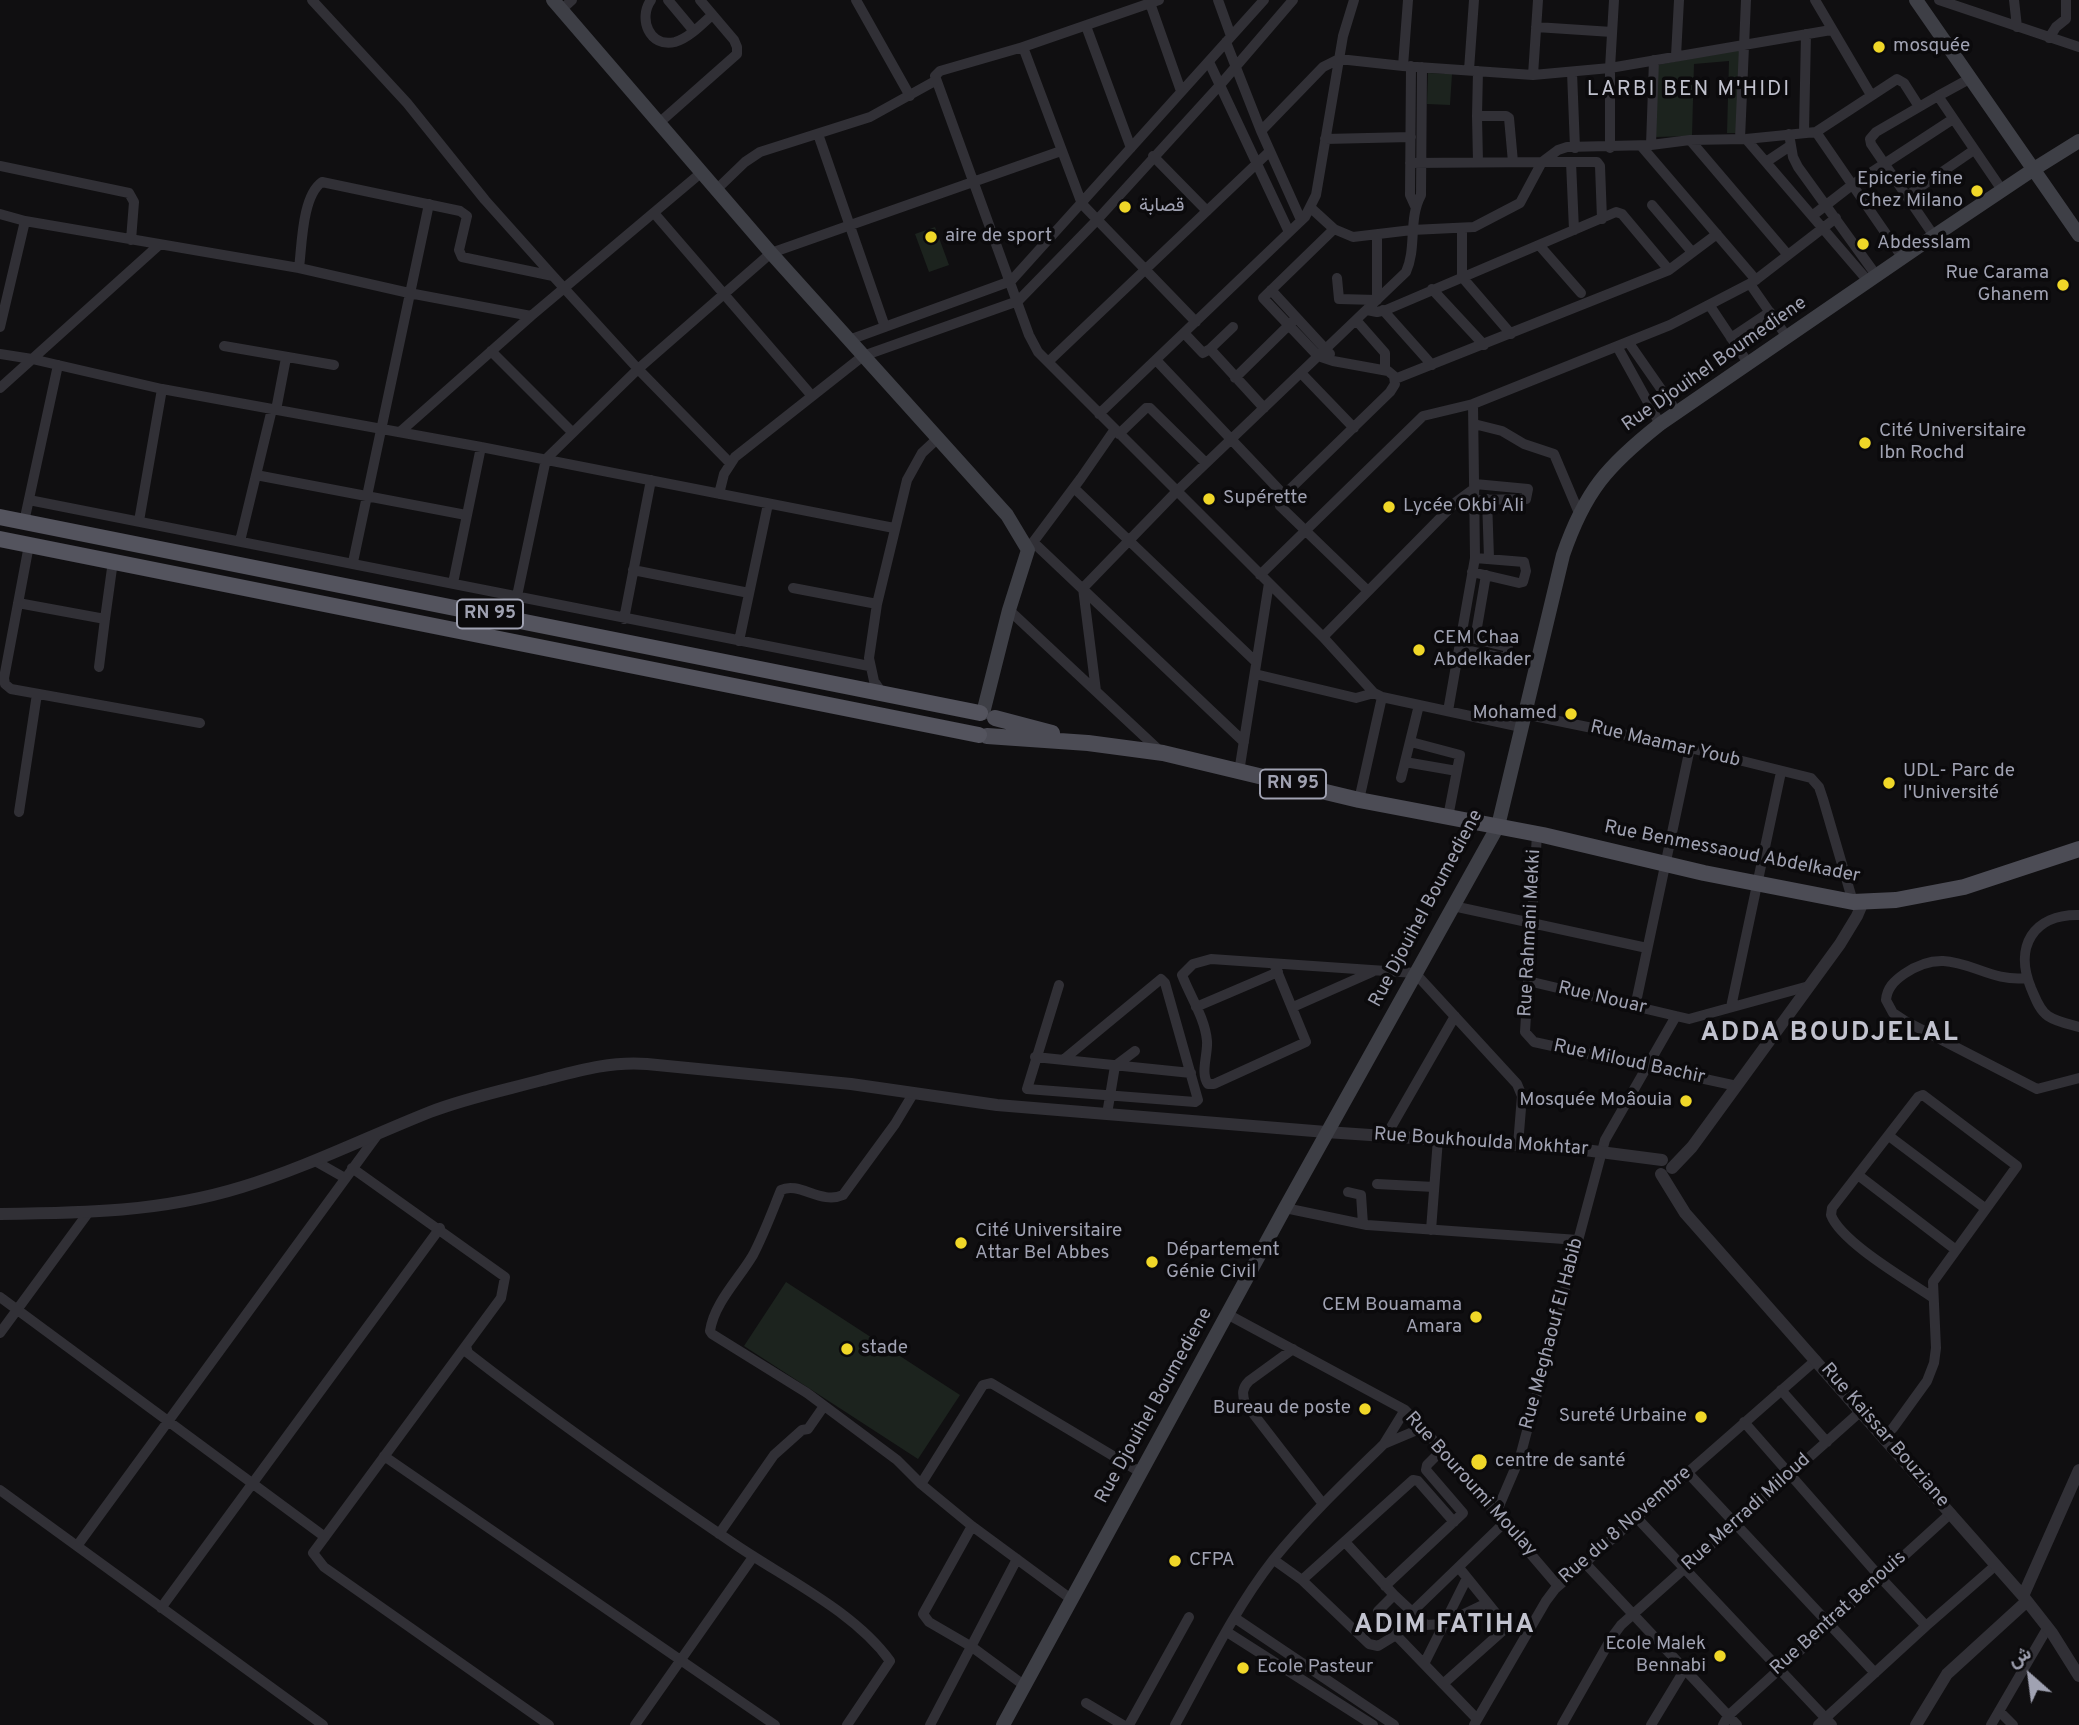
<!DOCTYPE html>
<meta charset="utf-8">
<style>
body{margin:0}
#map{position:relative;width:2079px;height:1725px;overflow:hidden;background:#100f11;font-family:Overpass,Vazirmatn,sans-serif}
canvas{display:block}
.north{position:absolute;left:1995px;top:1641px;width:70px;height:70px;-webkit-text-stroke:5px #0b0a0c;paint-order:stroke;rotate:332deg;font-size:19px;font-weight:700;line-height:28px;text-align:center;color:#a0a2b2}
.north::after{content:'';display:block;margin:auto;width:24px;height:32px;background:#a0a2b2;clip-path:polygon(50% 0,100% 100%,50% 72%,0 100%)}
</style>
<div id="map">
<canvas width="2079" height="1725"></canvas>
<div class="north">ش</div>
</div>
<script>
const c = document.querySelector('canvas').getContext('2d');
c.lineJoin = 'round';
function fill(path, color) {
  c.fillStyle = color;
  c.fill(path, 'evenodd');
}
function stroke(path, color, width, dash) {
  c.strokeStyle = color;
  c.lineWidth = width;
  c.lineCap = dash ? 'butt' : 'round';
  c.setLineDash(dash || []);
  c.stroke(path);
}
function drawText(font, color, halo, rows, align = 'center') {
  c.font = font + ' Overpass,Vazirmatn,sans-serif';
  c.lineWidth = 7;
  c.setLineDash([]);
  c.textBaseline = 'middle';
  c.strokeStyle = halo;
  c.fillStyle = color;
  for (const [text, x, y, turn = 0] of rows) {
    c.save();
    c.translate(x, y);
    c.rotate((+turn || 0) * Math.PI / 180);
    c.textAlign = isNaN(turn) ? turn : align;
    if (halo) c.strokeText(text, 0, 0);
    c.fillText(text, 0, 0);
    c.restore();
  }
}
const green = new Path2D(`
 M 1741,48 L 1736,133 L 1727,133 L 1729,61 L 1694,64 L 1692,136 L 1655,137 L 1658,65 Z
 M 1428,73 L 1452,74 L 1450,105 L 1427,104 Z
 M 935,227 L 949,265 L 929,272 L 915,234 Z
 M 786,1282 L 960,1395 L 918,1459 L 744,1346 Z`);
const minor = new Path2D(`
 M 312,0 L 407,103 L 485,200 L 553,276 L 638,369 L 730,463
 M 651,0 C 638,18 649,48 675,42 C 689,38 702,24 712,15
 M 668,0 L 693,30
 M 856,0 L 910,96
 M 1159,0 L 1023,47 L 940,71 L 935,76 L 1029,335 L 1038,352 L 1323,637 L 1374,693 L 1382,697 L 1521,727
 M 1218,0 L 1231,36
 M 1815,0 L 1871,95
 M 1939,0 L 2079,47
 M 2014,0 L 2017,27
 M 1150,3 L 1181,91
 M 561,10 L 572,0
 M 1086,26 L 1131,148
 M 1536,27 L 1612,32
 M 2049,38 L 2056,27 L 2066,19 L 2066,0
 M 1226,42 L 1261,131 L 1301,220
 M 1023,47 L 1082,204 L 1196,322
 M 1676,56 L 1679,0
 M 1654,60 L 1651,145 L 1690,140 L 1746,139 L 1816,132 L 1897,79 L 1904,83 L 1918,105
 M 1209,62 L 1289,232
 M 1403,66 L 1408,0
 M 1411,66 L 1410,195 L 1415,206
 M 1469,70 L 1474,0
 M 1572,72 L 1575,148
 M 1533,75 L 1538,0
 M 1938,96 L 1971,78
 M 1477,116 L 1478,71
 M 659,123 L 737,54 L 737,47 L 734,40 L 700,0
 M 1261,131 L 1323,67 L 1339,59 L 1403,66 L 1533,75 L 1610,68 L 1831,30
 M 1804,132 L 1806,34
 M 1816,132 L 1902,257
 M 818,134 L 885,327
 M 1789,134 L 1793,157 L 1798,167 L 1876,275
 M 1325,139 L 1411,137
 M 1740,139 L 1746,0
 M 1746,139 L 1868,281
 M 1690,140 L 1788,255
 M 1642,147 L 1756,280
 M 1610,148 L 1610,68 L 1614,0
 M 1153,156 L 1207,211
 M 1478,162 L 1477,116 L 1506,116 L 1509,118 L 1513,162
 M 1571,162 L 1574,230
 M 1766,162 L 1790,146
 M 1410,163 L 1542,162 L 1558,150 L 1567,147 L 1651,145
 M 0,166 L 129,193 L 134,202 L 131,240
 M 717,189 L 745,162 L 760,152 L 870,117 L 935,81
 M 1907,196 L 1974,150
 M 1652,205 L 1692,252
 M 1311,208 L 1334,229 L 1353,237 L 1412,230 L 1474,227 L 1520,203 L 1542,162 L 1597,162 L 1600,166 L 1602,219
 M 654,213 L 812,396
 M 0,214 L 25,221
 M 1812,216 L 1852,185 L 1953,119
 M 1462,228 L 1462,277 L 1511,334
 M 1934,236 L 1871,144 L 1870,139 L 1876,132 L 1938,96 L 2002,190
 M 1539,245 L 1581,293
 M 299,268 C 302,245 302,196 322,182 L 460,211 L 467,216 L 459,250 L 462,257 L 553,276
 M 1337,278 L 1339,299 L 1377,300 L 1377,235
 M 1750,284 L 1787,337
 M 1432,289 L 1484,345
 M 1271,290 L 1330,354
 M 1710,306 L 1748,363
 M 1367,310 L 1377,312 L 1386,310 L 1616,212 L 1622,214 L 1669,270
 M 1383,310 L 1432,365
 M 1356,320 L 1385,353 L 1385,370
 M 0,327 L 25,221 L 299,268 L 409,293 L 531,316
 M 1184,333 L 1203,353 L 1210,349 L 1264,408
 M 1731,338 L 1770,312
 M 849,340 L 1011,281 L 1264,0
 M 1629,343 L 1677,412
 M 224,346 L 334,365
 M 1618,348 L 1660,424
 M 1210,349 L 1233,327
 M 491,351 L 572,432
 M 0,354 L 32,359 L 162,389 L 481,447 L 894,528
 M 1156,360 L 1284,495 L 1390,392 L 1395,384 L 1394,376 L 1388,371 L 1333,361 L 1318,356 L 1263,298 L 1334,229
 M 1048,362 L 1270,151
 M 1301,373 L 1354,428
 M 1235,378 L 1292,322
 M 1395,379 L 1669,270 L 1717,234
 M 0,388 L 159,245
 M 276,410 L 286,358
 M 1099,414 L 1305,217 L 1316,195 L 1343,36 L 1354,0
 M 1474,424 L 1502,431 L 1524,444 L 1554,454 L 1579,513
 M 400,432 L 531,316 L 702,172
 M 1119,434 L 1146,408 L 1150,408 L 1206,463
 M 256,475 L 466,515
 M 1475,484 L 1528,489 L 1526,499 L 1475,500
 M 1074,488 L 1256,662
 M 719,494 L 724,474 L 735,457 L 863,356 L 1018,301 L 1097,220 L 1220,85 L 1293,0
 M 1284,495 L 1279,501 L 1280,506 L 1368,591
 M 1487,499 L 1489,558
 M 29,500 L 869,666
 M 139,521 L 162,389
 M 24,522 L 58,365
 M 240,541 L 272,409
 M 1033,542 L 1244,742
 M 29,545 L 4,678 L 5,684 L 11,689 L 200,723
 M 1031,545 L 1081,478 L 1115,429
 M 353,562 L 429,204
 M 633,570 L 749,593
 M 1472,572 L 1519,583 L 1523,582 L 1526,571 L 1524,562 L 1475,558
 M 1260,575 L 1423,416 L 1473,404 L 1670,325 L 1753,282 L 1836,218
 M 453,583 L 481,447
 M 793,588 L 877,604
 M 517,596 L 546,459 L 638,369 L 771,253 L 1061,151
 M 18,603 L 105,619 L 113,561
 M 1009,610 L 1162,753
 M 624,619 L 651,480
 M 1323,637 L 1456,502 L 1475,488
 M 1475,639 L 1486,575
 M 739,641 L 768,504
 M 1459,649 L 1505,658 L 1508,657 L 1508,647 L 1462,636
 M 99,667 L 105,619
 M 1255,674 L 1356,698 L 1374,693
 M 1096,691 L 1083,588 L 1177,491 L 1406,272 C 1417,248 1408,219 1421,195 L 1422,67
 M 882,693 L 874,681 L 869,658 L 877,604 L 907,480 L 922,453 L 937,439
 M 1448,711 L 1475,558 L 1473,404
 M 1524,714 L 1690,748 L 1811,778 L 1819,787 L 1823,799 L 1853,902
 M 1411,742 L 1460,755 L 1448,817
 M 1405,762 L 1457,771
 M 1239,772 L 1269,583
 M 1401,778 L 1419,705
 M 1359,800 L 1382,697
 M 19,812 L 37,694
 M 1537,834 L 1525,1032 L 1534,1042 L 1737,1086
 M 1453,906 L 1647,948
 M 2079,915 C 2033,914 2014,947 2031,988 C 2035,997 2039,1010 2048,1016 C 2057,1022 2069,1024 2079,1027
 M 1274,964 L 1306,1042 L 1214,1084 L 1208,1084 C 1200,1073 1208,1055 1207,1041 C 1205,1018 1190,996 1182,975 L 1193,964 L 1211,959 L 1415,973 L 1517,1084 L 1522,1096 L 1518,1145
 M 2027,978 C 1980,984 1953,940 1904,974 C 1894,981 1887,988 1886,1000 L 1893,1013 L 1905,1021 L 2037,1089 L 2079,1078
 M 1528,981 L 1676,1016
 M 1059,985 L 1027,1089 L 1195,1102 L 1198,1100 L 1165,983 L 1161,979 L 1063,1060
 M 1196,1007 L 1278,972
 M 1293,1007 L 1372,972
 M 1635,1007 L 1690,748
 M 1731,1007 L 1781,772
 M 1035,1057 L 1191,1073
 M 913,1094 L 895,1124 L 843,1195 C 821,1205 799,1181 781,1190 C 772,1212 764,1234 753,1255 C 739,1279 714,1303 710,1331 L 712,1334 L 807,1393 L 897,1460 L 921,1484 L 972,1526 L 1071,1599
 M 1107,1114 L 1115,1066 L 1135,1051
 M 1386,1136 L 1455,1016
 M 1889,1136 L 1986,1209
 M 315,1161 L 345,1178
 M 352,1168 L 505,1277 L 501,1298 L 313,1553 L 324,1567 L 549,1725
 M 1858,1175 L 1956,1250
 M 1377,1184 L 1434,1187
 M 1348,1192 L 1361,1195 L 1363,1224
 M 1285,1208 L 1367,1225 L 1578,1240
 M 1431,1230 L 1438,1139
 M 0,1297 L 325,1537
 M 1227,1314 L 1405,1410 L 1428,1434 L 1558,1586
 M 0,1333 L 88,1213
 M 466,1346 L 468,1353 C 554,1420 643,1482 733,1543 C 784,1578 854,1611 890,1661 L 847,1725
 M 1293,1349 L 1249,1381 C 1242,1388 1242,1394 1245,1403 L 1323,1504
 M 1781,1390 L 1827,1442
 M 1405,1410 L 1384,1444 L 1422,1428
 M 1744,1422 L 1880,1577 L 1926,1626
 M 1884,1437 L 1893,1428 L 1927,1381 L 1934,1363 L 1936,1348 L 1933,1282 L 2017,1166 L 1923,1095 L 1918,1097 L 1832,1208 L 1831,1215 C 1841,1242 1907,1280 1932,1297
 M 384,1456 L 775,1725
 M 1687,1472 L 1875,1673
 M 921,1484 L 983,1385 L 991,1383 L 1140,1472
 M 0,1490 L 323,1725
 M 1496,1513 L 1520,1457 L 1605,1140 L 1676,1016 L 1689,1019 L 1809,986
 M 1636,1517 L 1832,1725
 M 972,1526 L 923,1614 L 929,1622 L 972,1647 L 1025,1686
 M 719,1534 L 774,1455 L 802,1430 L 808,1429 L 824,1406
 M 1345,1542 L 1394,1595 L 1426,1625 L 1443,1624 L 1487,1603
 M 77,1546 L 378,1134
 M 1274,1560 L 1302,1580 L 1369,1644 L 1378,1646 L 1396,1635 L 1477,1719
 M 1584,1562 L 1737,1725
 M 1302,1580 L 1413,1480 L 1418,1481 L 1454,1522
 M 1385,1586 L 1463,1513 L 1426,1470 L 1427,1465 L 1442,1450
 M 1394,1595 L 1378,1611 L 1396,1635
 M 161,1608 L 440,1228
 M 1412,1612 L 1504,1523
 M 1235,1618 L 1394,1725
 M 1227,1632 L 1373,1725
 M 1424,1664 L 1467,1578
 M 1443,1684 L 1507,1627 L 1460,1569
 M 1086,1703 L 1123,1725
 M 1999,1711 L 2013,1725
 M 635,1725 L 753,1557
 M 930,1725 L 1017,1559
 M 1129,1725 L 1189,1617
 M 1175,1725 C 1206,1669 1234,1610 1273,1560 C 1307,1518 1346,1481 1384,1444
 M 1474,1725 L 1546,1601 L 1555,1589 L 1816,1360
 M 1562,1725 L 1612,1637 L 1621,1625 L 1861,1411
 M 1651,1725 L 1685,1669
 M 1723,1725 L 1728,1716 L 1951,1513
 M 1818,1725 L 1926,1626 L 1996,1565
 M 1991,1725 L 2048,1627`);
const tertiary = new Path2D(`
 M 1672,1168 L 1692,1147 L 1840,944 L 1857,916 L 1863,902
 M 1661,1174 L 1685,1213 L 2023,1596 L 2052,1633 L 2079,1676
 M 0,1214 C 84,1213 161,1212 242,1187 C 307,1167 367,1137 430,1112 C 466,1098 505,1090 542,1080 C 577,1071 610,1061 647,1064 L 851,1084 L 997,1105 L 1326,1132 L 1577,1149 L 1662,1160
 M 2023,1596 L 2079,1470
 M 1916,1725 L 1947,1674 L 2027,1601`);
const secondary = new Path2D(`
 M 553,0 L 771,253 L 1007,515 L 1028,550 L 1009,610 L 983,713
 M 1916,0 L 2079,235
 M 1003,1725 L 1285,1208 L 1498,826 L 1563,555 C 1585,491 1607,466 1660,424 L 1934,236 L 2034,169 L 2079,141`);
const primary = new Path2D(`
 M 995,718 L 1052,733
 M 987,736 L 1088,743 L 1163,753 L 1359,800 L 1543,835 L 1704,873 L 1853,902 L 1896,900 L 1964,887 L 2079,849`);
const trunk = new Path2D(`
 M 0,517 L 980,713
 M 0,539 L 979,735`);
const markers = [
 [1879,47,7,"#f0d728"],
 [1977,191,7,"#f0d728"],
 [1125,207,7,"#f0d728"],
 [931,237,7,"#f0d728"],
 [1863,244,7,"#f0d728"],
 [2063,285,7,"#f0d728"],
 [1865,443,7,"#f0d728"],
 [1209,499,7,"#f0d728"],
 [1389,507,7,"#f0d728"],
 [1419,650,7,"#f0d728"],
 [1571,714,7,"#f0d728"],
 [1889,783,7,"#f0d728"],
 [1686,1101,7,"#f0d728"],
 [961,1243,7,"#f0d728"],
 [1152,1262,7,"#f0d728"],
 [1476,1317,7,"#f0d728"],
 [847,1349,7,"#f0d728"],
 [1365,1409,7,"#f0d728"],
 [1701,1417,7,"#f0d728"],
 [1479,1462,9,"#f0d728"],
 [1175,1561,7,"#f0d728"],
 [1720,1656,7,"#f0d728"],
 [1243,1668,7,"#f0d728"]
];
const shields = [
 [490,614,66],
 [1293,784,66]
];
const shieldNames = [
 ["RN 95",490,614],
 ["RN 95",1293,784]
];
const poiNames = [
 ["mosquée",1893,47],
 ["Epicerie fine",1963,180,"right"],
 ["Chez Milano",1963,202,"right"],
 ["قصابة",1139,207],
 ["aire de sport",945,237],
 ["Abdesslam",1877,244],
 ["Rue Carama",2049,274,"right"],
 ["Ghanem",2049,296,"right"],
 ["Cité Universitaire",1879,432],
 ["Ibn Rochd",1879,454],
 ["Supérette",1223,499],
 ["Lycée Okbi Ali",1403,507],
 ["CEM Chaa",1433,639],
 ["Abdelkader",1433,661],
 ["Mohamed",1557,714,"right"],
 ["UDL- Parc de",1903,772],
 ["l'Université",1903,794],
 ["Mosquée Moâouia",1672,1101,"right"],
 ["Cité Universitaire",975,1232],
 ["Attar Bel Abbes",975,1254],
 ["Département",1166,1251],
 ["Génie Civil",1166,1273],
 ["CEM Bouamama",1462,1306,"right"],
 ["Amara",1462,1328,"right"],
 ["stade",861,1349],
 ["Bureau de poste",1351,1409,"right"],
 ["Sureté Urbaine",1687,1417,"right"],
 ["centre de santé",1495,1462],
 ["CFPA",1189,1561],
 ["Ecole Malek",1706,1645,"right"],
 ["Bennabi",1706,1667,"right"],
 ["Ecole Pasteur",1257,1668]
];
const streetNames = [
 ["Rue Djouihel Boumediene",1715,365,-35],
 ["Rue Maamar Youb",1665,745,13],
 ["Rue Benmessaoud Abdelkader",1732,853,11],
 ["Rue Djouihel Boumediene",1427,909,-62],
 ["Rue Rahmani Mekki",1531,933,-87],
 ["Rue Nouar",1602,999,13],
 ["Rue Miloud Bachir",1629,1063,12],
 ["Rue Boukhoulda Mokhtar",1481,1143,4],
 ["Rue Meghaouf El Habib",1553,1334,-75],
 ["Rue Djouihel Boumediene",1155,1406,-61],
 ["Rue Kaissar Bouziane",1884,1436,49],
 ["Rue Bouroumi Moulay",1470,1485,48],
 ["Rue Merradi Miloud",1747,1513,-42],
 ["Rue du 8 Novembre",1626,1526,-41],
 ["Rue Bentrat Benouis",1839,1614,-42]
];
const neighbourhoodNames = [
 ["LARBI BEN M'HIDI",1689,91]
];
const districtNames = [
 ["ADDA BOUDJELAL",1830,1035],
 ["ADIM FATIHA",1445,1627]
];
fill(green, '#1c231e');
stroke(minor, '#313036', 10);
stroke(tertiary, '#313036', 12);
stroke(secondary, '#3e3f46', 14);
stroke(primary, '#4c4c55', 16);
stroke(trunk, '#54545e', 16);
for (const [x, y, r, color] of markers) {
  const dot = new Path2D();
  dot.arc(x, y, r, 0, 2 * Math.PI);
  c.fillStyle = color;
  c.fill(dot);
  stroke(dot, '#0b0a0c', 2.5);
}
for (const [x, y, w] of shields) {
  const box = new Path2D();
  box.roundRect(x - w / 2, y - 14.5, w, 29, 5);
  c.fillStyle = '#0b0a0c';
  c.fill(box);
  stroke(box, '#a0a2b2', 2);
}
drawText('bold 18px', '#a0a2b2', null, shieldNames);
drawText('19px', '#a0a2b2', '#0b0a0c', poiNames, 'left');
drawText('19px', '#a0a2b2', '#0b0a0c', streetNames);
c.letterSpacing = '2px';
drawText('21px', '#c1c2ce', '#0b0a0c', neighbourhoodNames);
c.letterSpacing = '0px';
c.letterSpacing = '2px';
drawText('bold 26px', '#c1c2ce', '#0b0a0c', districtNames);
c.letterSpacing = '0px';
</script>
